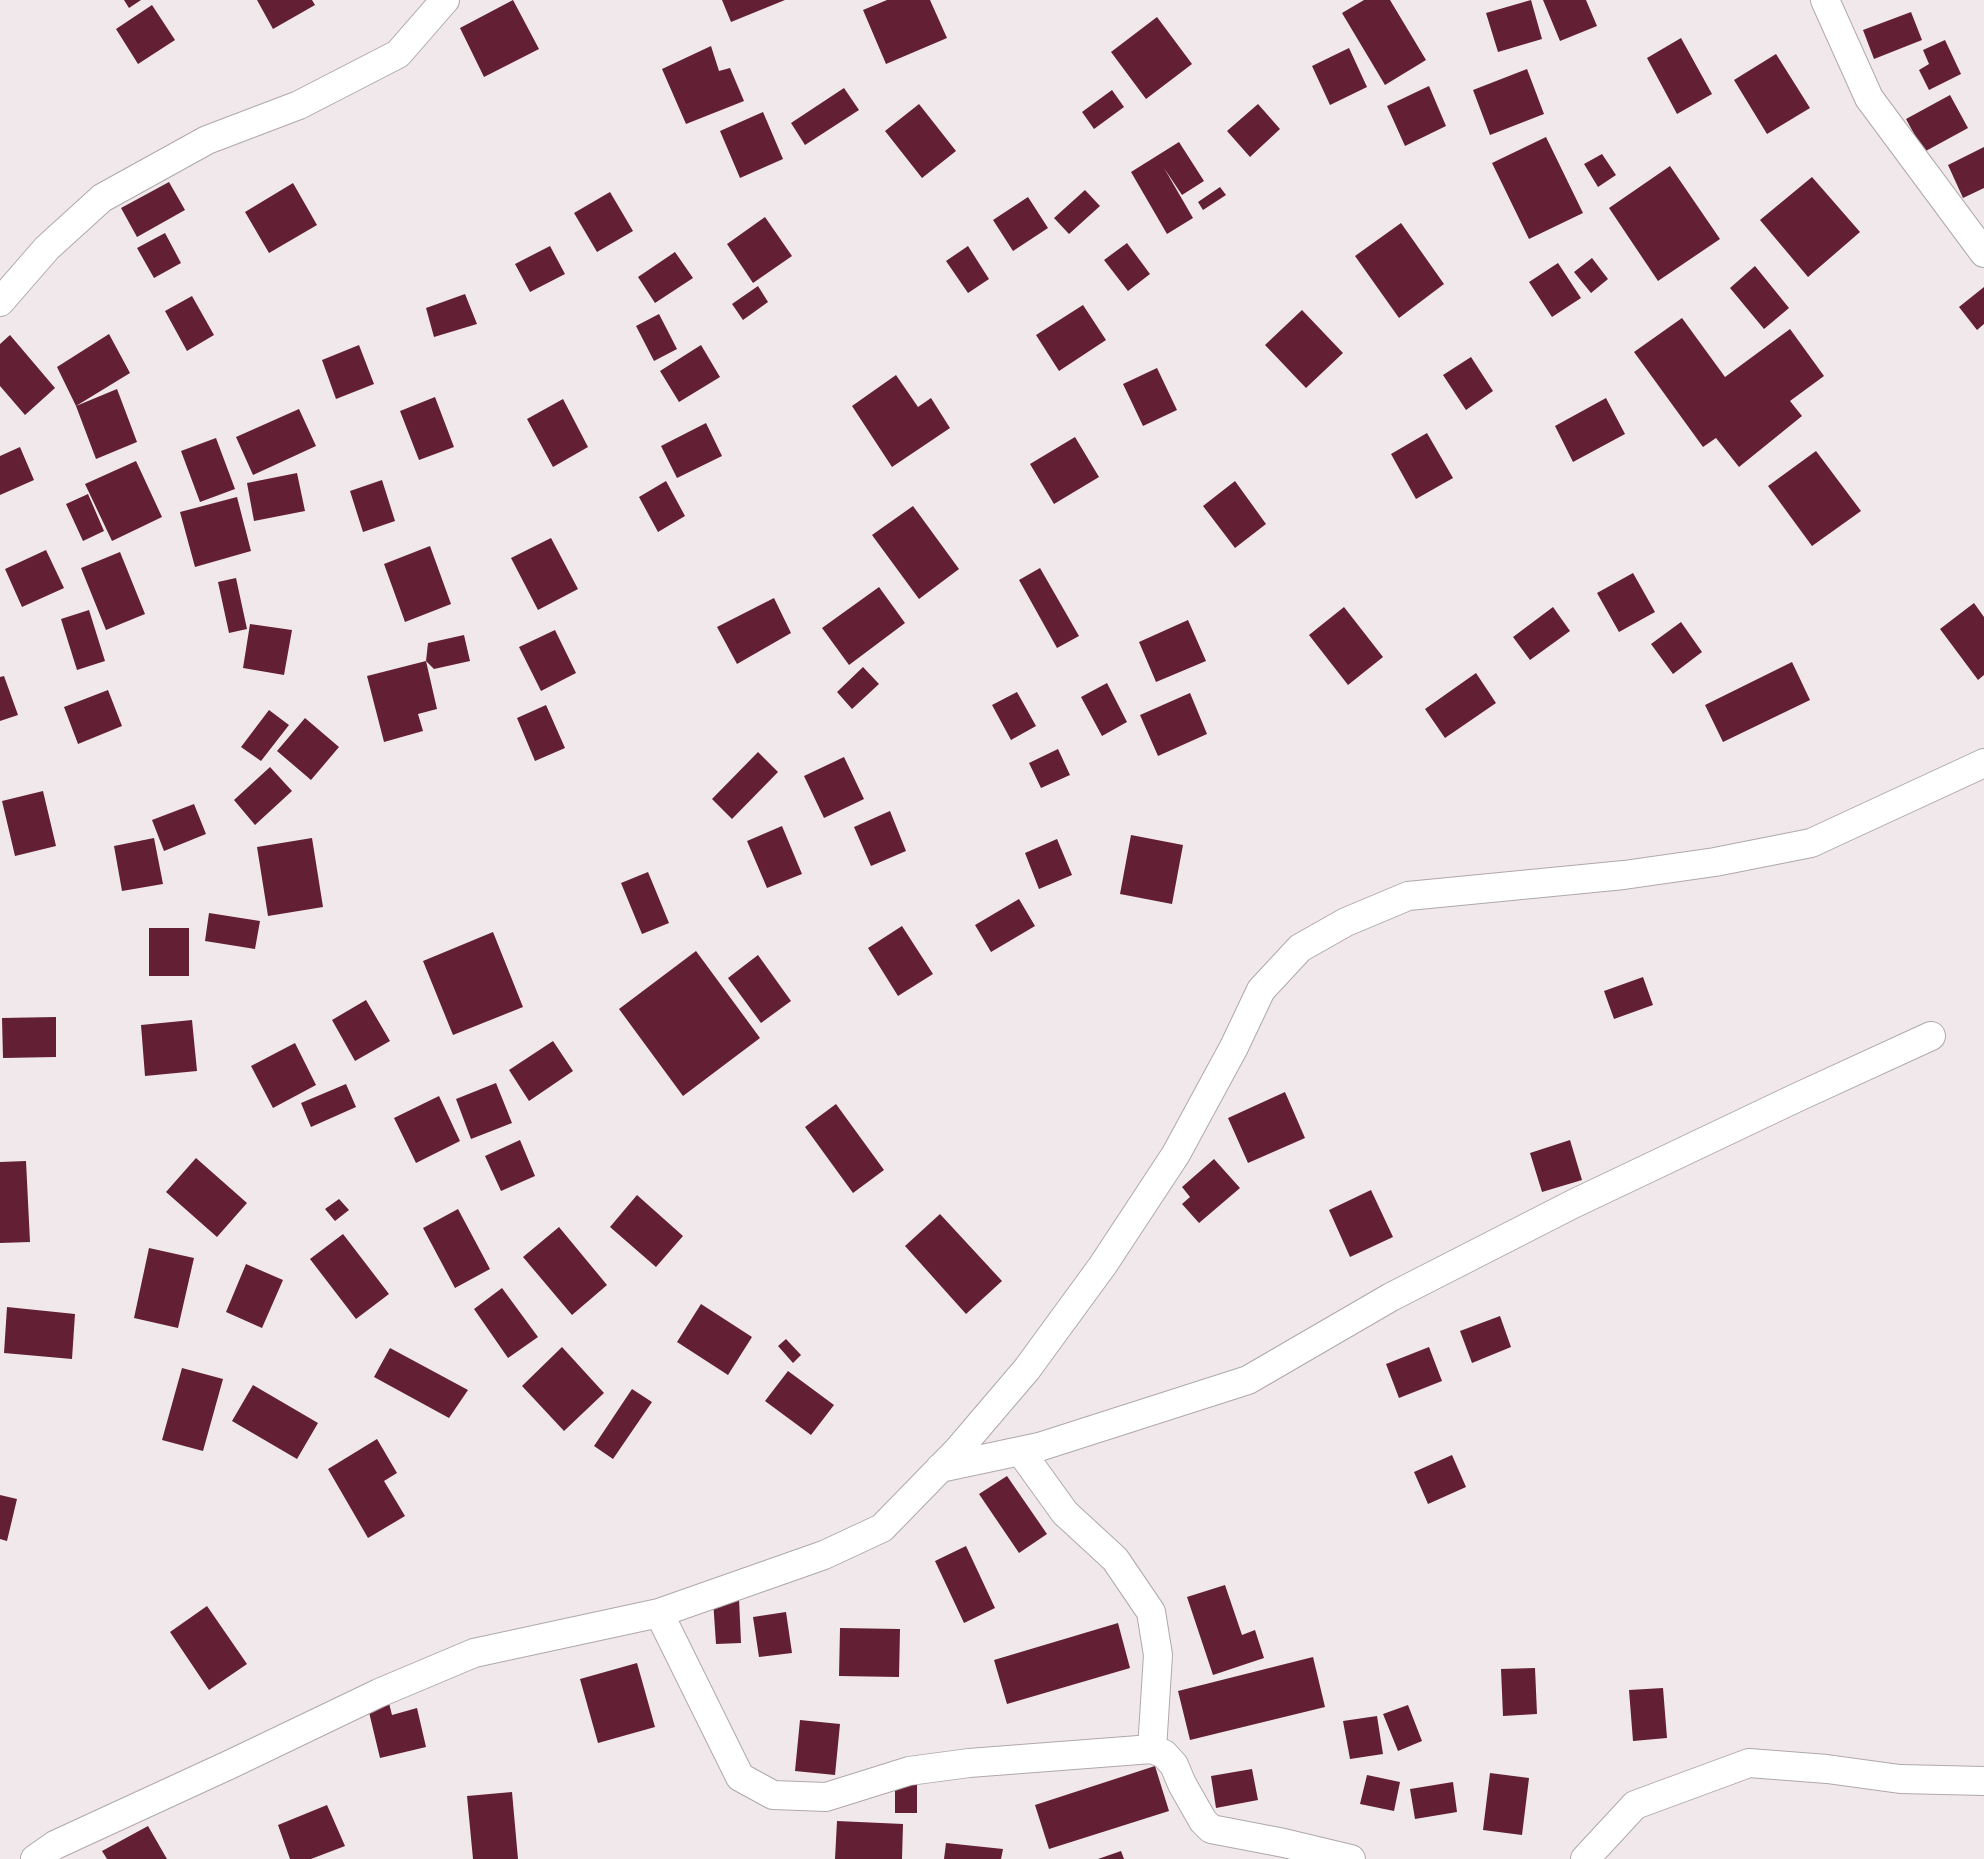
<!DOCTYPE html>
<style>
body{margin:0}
canvas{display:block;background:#f0e8ea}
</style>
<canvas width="1984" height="1859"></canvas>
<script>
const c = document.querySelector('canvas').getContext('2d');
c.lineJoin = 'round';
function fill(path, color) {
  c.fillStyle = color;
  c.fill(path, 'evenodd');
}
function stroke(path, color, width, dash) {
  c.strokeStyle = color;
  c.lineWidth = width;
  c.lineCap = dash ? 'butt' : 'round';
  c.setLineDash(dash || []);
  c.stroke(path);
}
const building = new Path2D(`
 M 124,0 L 141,0 L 129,8 Z
 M 257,0 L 312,0 L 315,5 L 273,29 Z
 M 513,0 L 539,49 L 484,77 L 460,28 Z
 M 722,0 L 785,0 L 731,22 Z
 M 887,0 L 930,0 L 947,38 L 886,64 L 863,10 Z
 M 1364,0 L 1390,0 L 1426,60 L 1385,85 L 1342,13 Z
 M 1531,0 L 1542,39 L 1498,52 L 1486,13 Z
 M 1543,0 L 1586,0 L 1597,26 L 1560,41 Z
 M 152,5 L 175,40 L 138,64 L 116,29 Z
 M 1911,12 L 1922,40 L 1874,59 L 1863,30 Z
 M 1157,17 L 1192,64 L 1146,99 L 1111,52 Z
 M 1681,38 L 1712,94 L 1677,114 L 1647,58 Z
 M 1945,40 L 1961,74 L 1929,90 L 1919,70 L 1929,64 L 1923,50 Z
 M 711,46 L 719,71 L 730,68 L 744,101 L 686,124 L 662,69 Z
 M 1349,48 L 1367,87 L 1330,105 L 1312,66 Z
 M 1776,54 L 1810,108 L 1767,134 L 1734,80 Z
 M 1527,69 L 1544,114 L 1490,135 L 1473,90 Z
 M 1429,86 L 1446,126 L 1405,146 L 1387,106 Z
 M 844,88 L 859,110 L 805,145 L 791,123 Z
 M 1112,90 L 1124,107 L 1094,129 L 1082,112 Z
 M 1950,95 L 1968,128 L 1924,152 L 1906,119 Z
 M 919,104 L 956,151 L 922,178 L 885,131 Z
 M 1258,104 L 1280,129 L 1250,157 L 1227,131 Z
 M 763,112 L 783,159 L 740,178 L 720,131 Z
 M 1546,137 L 1583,213 L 1529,239 L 1492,163 Z
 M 1179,142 L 1204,181 L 1182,195 L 1164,168 L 1193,218 L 1167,234 L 1131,172 Z
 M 1984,147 L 1984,188 L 1963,198 L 1948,165 Z
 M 1602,154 L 1616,175 L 1598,187 L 1584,164 Z
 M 1670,166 L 1720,239 L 1658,281 L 1609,208 Z
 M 1812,177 L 1860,232 L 1808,277 L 1760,220 Z
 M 169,182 L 185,210 L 137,237 L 121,208 Z
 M 293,183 L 317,225 L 269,253 L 245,212 Z
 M 1220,187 L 1226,195 L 1203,210 L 1198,202 Z
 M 1085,190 L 1100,206 L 1069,234 L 1054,218 Z
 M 610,192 L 633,231 L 597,252 L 574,213 Z
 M 1028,197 L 1048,228 L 1013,251 L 993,220 Z
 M 765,217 L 792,256 L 753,283 L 727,244 Z
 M 1401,223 L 1444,284 L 1399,318 L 1355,256 Z
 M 165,233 L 181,263 L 154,278 L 137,248 Z
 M 1127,243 L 1150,274 L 1128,291 L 1104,260 Z
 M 550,246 L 565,274 L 530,292 L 515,264 Z
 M 968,246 L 989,279 L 968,293 L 946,261 Z
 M 675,252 L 693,278 L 655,303 L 638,277 Z
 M 1592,258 L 1608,279 L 1591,293 L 1574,272 Z
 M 1558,263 L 1581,298 L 1552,317 L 1529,282 Z
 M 1755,266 L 1789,308 L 1764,329 L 1730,288 Z
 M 758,286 L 768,302 L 743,320 L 732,304 Z
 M 1984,287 L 1984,324 L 1977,330 L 1959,307 Z
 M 465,294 L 477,324 L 434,337 L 426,308 Z
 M 192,296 L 214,335 L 187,351 L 165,311 Z
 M 1083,305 L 1106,340 L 1059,371 L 1036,335 Z
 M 1302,310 L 1343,353 L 1306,388 L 1265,345 Z
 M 659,314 L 677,349 L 654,361 L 636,326 Z
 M 1682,318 L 1725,377 L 1790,329 L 1824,376 L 1790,401 L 1802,416 L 1739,467 L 1716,438 L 1703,447 L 1634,352 Z
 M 109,334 L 130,373 L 76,406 L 117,389 L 137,442 L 96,459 L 76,406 L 57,367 Z
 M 10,335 L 55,388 L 25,415 L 0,386 L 0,344 Z
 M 359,345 L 374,384 L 336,399 L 322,360 Z
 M 701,345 L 720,377 L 679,402 L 660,371 Z
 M 1471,357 L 1493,391 L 1466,410 L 1443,375 Z
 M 1157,368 L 1177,410 L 1143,426 L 1123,384 Z
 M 896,375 L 918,407 L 931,398 L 950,428 L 892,467 L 852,406 Z
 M 435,397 L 454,447 L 419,460 L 400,411 Z
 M 1606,398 L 1625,434 L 1573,462 L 1555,426 Z
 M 563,399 L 588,447 L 553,467 L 527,419 Z
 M 299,409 L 316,446 L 253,475 L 236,437 Z
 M 706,423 L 722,456 L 677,478 L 661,446 Z
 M 1427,433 L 1453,478 L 1416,499 L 1391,454 Z
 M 1075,437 L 1099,477 L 1054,504 L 1030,464 Z
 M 216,438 L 235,489 L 200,502 L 181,451 Z
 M 20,447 L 34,480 L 0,495 L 0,456 Z
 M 1816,451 L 1861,511 L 1812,546 L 1768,486 Z
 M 136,461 L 162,517 L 112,541 L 85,484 Z
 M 297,473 L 305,511 L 254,521 L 247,483 Z
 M 382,480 L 395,521 L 363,532 L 350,491 Z
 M 666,481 L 685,516 L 658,532 L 639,497 Z
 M 1235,481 L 1266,524 L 1235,548 L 1203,506 Z
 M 88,494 L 104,531 L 83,541 L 66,504 Z
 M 237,497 L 251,551 L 195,567 L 180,512 Z
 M 913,506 L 959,569 L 919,599 L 872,535 Z
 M 551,538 L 578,589 L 538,610 L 511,558 Z
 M 430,546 L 451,604 L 405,622 L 384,564 Z
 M 46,550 L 64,588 L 22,607 L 5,569 Z
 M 120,552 L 145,614 L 106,630 L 81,568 Z
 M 1040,568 L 1079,636 L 1057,648 L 1019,580 Z
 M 1633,573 L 1655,612 L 1619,632 L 1597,593 Z
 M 236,578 L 247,629 L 229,633 L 218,582 Z
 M 879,587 L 905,623 L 849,665 L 822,628 Z
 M 774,598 L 791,633 L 737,664 L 717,627 Z
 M 1974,603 L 1984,617 L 1984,675 L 1978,680 L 1940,629 Z
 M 1344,607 L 1383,657 L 1348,685 L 1309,635 Z
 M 1553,607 L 1570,631 L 1530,660 L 1513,637 Z
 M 89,610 L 105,661 L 77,670 L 61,619 Z
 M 1188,620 L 1206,661 L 1156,682 L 1139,642 Z
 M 1681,622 L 1702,652 L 1673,674 L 1651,644 Z
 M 250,624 L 292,630 L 284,675 L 243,668 Z
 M 555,630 L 576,673 L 541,691 L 519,647 Z
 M 464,635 L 470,661 L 434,669 L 426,661 L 437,709 L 418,714 L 423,731 L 384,742 L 367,676 L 426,661 L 428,643 Z
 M 1792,662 L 1810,700 L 1723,742 L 1705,705 Z
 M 863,667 L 879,684 L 852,709 L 837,692 Z
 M 1476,673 L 1496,703 L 1445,738 L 1425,709 Z
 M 4,676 L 18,715 L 0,721 L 0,677 Z
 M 1107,683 L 1127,722 L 1102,736 L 1081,697 Z
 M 108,690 L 122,726 L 78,744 L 64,707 Z
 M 1017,692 L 1036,726 L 1011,740 L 992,705 Z
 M 1190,693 L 1207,734 L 1158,756 L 1140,715 Z
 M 546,705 L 565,748 L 535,761 L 517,718 Z
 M 269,710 L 289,725 L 261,761 L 241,747 Z
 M 305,718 L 339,747 L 311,780 L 277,751 Z
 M 1058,749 L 1070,775 L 1041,788 L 1029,763 Z
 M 758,752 L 778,772 L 732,819 L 712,799 Z
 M 844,757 L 864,799 L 824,818 L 804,776 Z
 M 270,767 L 292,791 L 255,825 L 234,800 Z
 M 43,791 L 56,846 L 15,856 L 2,801 Z
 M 194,804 L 206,834 L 164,851 L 152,820 Z
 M 890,811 L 906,851 L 871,866 L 854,827 Z
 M 782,826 L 802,874 L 767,888 L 747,841 Z
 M 1131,835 L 1183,845 L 1172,904 L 1120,894 Z
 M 154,838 L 163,884 L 122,891 L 114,846 Z
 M 312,838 L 323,907 L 268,916 L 257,847 Z
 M 1057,839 L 1072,875 L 1039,889 L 1025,853 Z
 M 648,872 L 669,923 L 642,934 L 621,883 Z
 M 1019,899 L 1035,926 L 991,952 L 975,925 Z
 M 209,913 L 260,921 L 255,949 L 205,941 Z
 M 902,926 L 933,974 L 898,996 L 868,948 Z
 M 149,928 L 189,928 L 189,976 L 149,976 Z
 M 493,932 L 523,1007 L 453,1035 L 423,961 Z
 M 696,951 L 760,1038 L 683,1096 L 619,1009 Z
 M 758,955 L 791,1001 L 761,1023 L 728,978 Z
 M 1643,977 L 1653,1005 L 1614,1019 L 1604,991 Z
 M 366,1000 L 390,1041 L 355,1061 L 332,1020 Z
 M 56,1017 L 56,1057 L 3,1058 L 2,1018 Z
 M 192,1020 L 197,1071 L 145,1076 L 141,1025 Z
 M 553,1041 L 573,1071 L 529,1101 L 509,1070 Z
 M 295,1043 L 316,1085 L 273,1108 L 251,1066 Z
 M 496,1083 L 512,1123 L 471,1139 L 456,1099 Z
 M 346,1084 L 356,1107 L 311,1127 L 301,1103 Z
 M 1285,1092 L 1305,1138 L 1248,1163 L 1228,1118 Z
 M 439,1096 L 460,1141 L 416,1163 L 394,1118 Z
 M 836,1104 L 884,1170 L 853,1193 L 805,1127 Z
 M 520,1140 L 535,1176 L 501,1191 L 485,1156 Z
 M 1570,1140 L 1582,1180 L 1542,1192 L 1530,1153 Z
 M 196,1158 L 247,1203 L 217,1237 L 166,1192 Z
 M 1214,1159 L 1240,1188 L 1199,1223 L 1182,1204 L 1190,1197 L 1182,1187 Z
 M 26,1161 L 30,1242 L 0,1243 L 0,1162 Z
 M 1371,1190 L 1393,1237 L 1350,1257 L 1329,1210 Z
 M 637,1195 L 683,1236 L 656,1267 L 610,1227 Z
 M 339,1199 L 349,1210 L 335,1221 L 325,1209 Z
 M 458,1209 L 490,1269 L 455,1288 L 423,1228 Z
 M 940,1214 L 1002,1281 L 966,1314 L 905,1246 Z
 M 559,1227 L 607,1285 L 572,1315 L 523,1257 Z
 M 343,1234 L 389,1294 L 356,1319 L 310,1259 Z
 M 149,1248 L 194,1258 L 178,1328 L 134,1318 Z
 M 246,1264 L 283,1280 L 262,1328 L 226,1312 Z
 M 502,1288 L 538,1337 L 508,1358 L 474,1309 Z
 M 701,1304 L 752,1337 L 728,1375 L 677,1342 Z
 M 7,1307 L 75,1314 L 72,1359 L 4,1353 Z
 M 1500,1316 L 1511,1347 L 1472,1363 L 1460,1331 Z
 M 786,1339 L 801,1355 L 793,1363 L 778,1346 Z
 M 562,1347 L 604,1393 L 564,1431 L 522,1386 Z
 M 1429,1347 L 1442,1381 L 1399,1398 L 1386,1364 Z
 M 390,1348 L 468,1390 L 449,1418 L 374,1377 Z
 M 182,1368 L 223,1379 L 203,1451 L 162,1440 Z
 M 788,1371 L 834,1405 L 811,1435 L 765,1401 Z
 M 253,1385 L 318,1423 L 297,1459 L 232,1421 Z
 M 632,1389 L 652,1402 L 613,1459 L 594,1446 Z
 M 377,1439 L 397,1473 L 384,1481 L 405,1516 L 368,1538 L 328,1469 Z
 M 1452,1455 L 1466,1487 L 1428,1504 L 1414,1472 Z
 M 1007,1476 L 1047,1534 L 1019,1553 L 979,1494 Z
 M 0,1495 L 17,1499 L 7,1541 L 0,1539 Z
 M 966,1546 L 995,1608 L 964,1623 L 935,1561 Z
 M 1225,1585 L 1242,1635 L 1255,1630 L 1264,1658 L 1213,1675 L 1187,1597 Z
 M 739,1598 L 741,1643 L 716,1644 L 713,1600 Z
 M 207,1606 L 247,1664 L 209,1690 L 170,1632 Z
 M 786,1612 L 792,1653 L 759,1657 L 753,1617 Z
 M 1118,1623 L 1130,1668 L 1007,1704 L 994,1660 Z
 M 840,1628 L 900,1629 L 899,1677 L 839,1676 Z
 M 1313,1657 L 1325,1707 L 1190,1740 L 1178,1691 Z
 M 637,1663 L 655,1727 L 598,1743 L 580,1679 Z
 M 1535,1668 L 1537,1714 L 1503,1716 L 1501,1669 Z
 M 1663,1688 L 1667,1738 L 1633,1741 L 1629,1690 Z
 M 389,1703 L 392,1715 L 417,1708 L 426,1747 L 380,1758 L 368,1708 Z
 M 1408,1705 L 1422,1741 L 1398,1751 L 1383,1714 Z
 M 1377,1716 L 1383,1754 L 1350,1759 L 1343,1721 Z
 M 800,1720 L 840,1724 L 835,1775 L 795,1771 Z
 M 1155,1766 L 1169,1811 L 1049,1849 L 1035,1805 Z
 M 1252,1769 L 1258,1800 L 1216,1808 L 1211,1776 Z
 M 1490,1773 L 1529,1778 L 1522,1835 L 1483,1830 Z
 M 1367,1775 L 1400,1782 L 1394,1811 L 1360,1804 Z
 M 1453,1782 L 1457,1812 L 1415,1819 L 1410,1789 Z
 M 895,1783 L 917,1783 L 917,1813 L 895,1813 Z
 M 512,1792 L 518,1859 L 473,1859 L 467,1796 Z
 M 327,1805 L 345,1846 L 311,1859 L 290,1859 L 278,1825 Z
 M 837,1821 L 903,1824 L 902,1859 L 835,1859 Z
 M 148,1826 L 167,1859 L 107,1859 L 102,1851 Z
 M 946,1843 L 1003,1849 L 1001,1859 L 944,1859 Z
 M 1121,1851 L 1124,1859 L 1098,1859 Z`);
const street = new Path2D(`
 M 1825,0 L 1869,98 L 1984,253
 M 0,302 L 47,248 L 102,198 L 207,140 L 299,105 L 398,54 L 445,0
 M 1021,1452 L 1065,1513 L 1115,1559 L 1151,1612 L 1158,1655 L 1152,1749
 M 940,1468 L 1039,1447 L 1248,1380 L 1391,1297 L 1573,1204 L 1798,1097 L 1931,1036
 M 659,1613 L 740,1777 L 773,1795 L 826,1797 L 909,1771 L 969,1763 L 1152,1749 L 1164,1754 L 1174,1765 L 1182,1784 L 1203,1821 L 1211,1829 L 1284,1843 L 1351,1859
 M 35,1859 L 55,1845 L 231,1764 L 379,1693 L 474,1653 L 659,1613 L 824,1555 L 882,1528 L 958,1450 L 1027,1369 L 1103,1265 L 1176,1154 L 1234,1047 L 1261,990 L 1300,948 L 1346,922 L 1408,896 L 1624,875 L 1715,862 L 1811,843 L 1984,763
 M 1585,1859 L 1635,1805 L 1749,1763 L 1827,1769 L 1900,1779 L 1984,1781`);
fill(building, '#632035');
stroke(street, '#b0a8aa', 30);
stroke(street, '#fff', 28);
</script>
